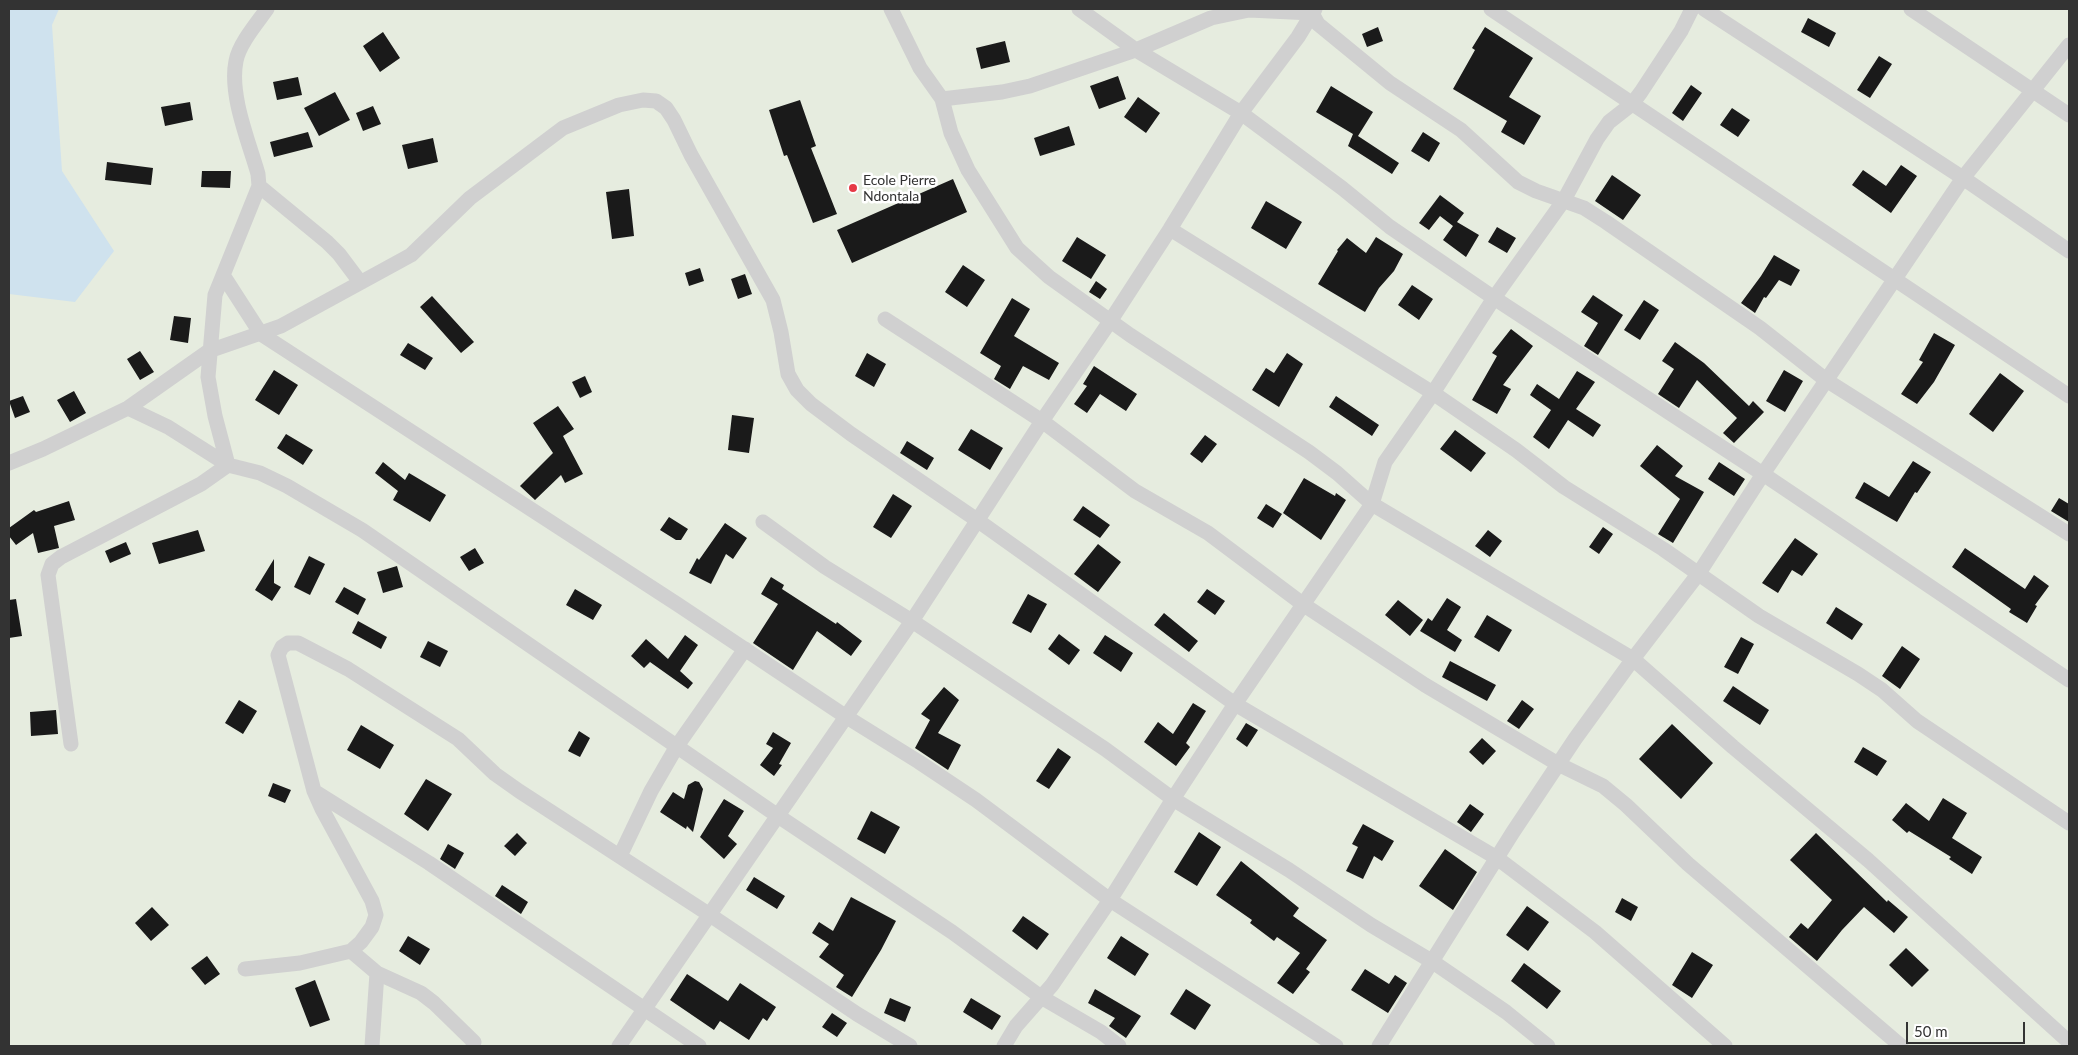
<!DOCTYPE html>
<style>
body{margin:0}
#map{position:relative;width:2078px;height:1055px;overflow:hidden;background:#fff;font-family:Lato,sans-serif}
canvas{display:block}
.frame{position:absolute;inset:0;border:10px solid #333;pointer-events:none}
.scale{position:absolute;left:1906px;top:1022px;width:119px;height:22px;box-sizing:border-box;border:2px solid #333;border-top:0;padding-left:6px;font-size:15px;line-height:18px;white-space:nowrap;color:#333;-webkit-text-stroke:4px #fff;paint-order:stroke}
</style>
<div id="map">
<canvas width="2078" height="1055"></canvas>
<div class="frame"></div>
<div class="scale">50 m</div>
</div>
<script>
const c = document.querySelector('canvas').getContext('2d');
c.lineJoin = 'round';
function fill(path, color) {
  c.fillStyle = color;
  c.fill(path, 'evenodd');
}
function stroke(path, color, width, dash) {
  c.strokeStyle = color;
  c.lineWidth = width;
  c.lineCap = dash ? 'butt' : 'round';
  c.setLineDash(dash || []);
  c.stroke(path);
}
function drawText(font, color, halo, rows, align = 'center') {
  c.font = font + ' Lato,sans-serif';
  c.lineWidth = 5;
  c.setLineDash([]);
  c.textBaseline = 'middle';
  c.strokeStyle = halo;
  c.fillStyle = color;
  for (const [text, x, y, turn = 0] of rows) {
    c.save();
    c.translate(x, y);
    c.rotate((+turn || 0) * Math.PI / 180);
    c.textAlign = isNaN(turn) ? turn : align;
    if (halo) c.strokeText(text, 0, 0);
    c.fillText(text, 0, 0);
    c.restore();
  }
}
const green = new Path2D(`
 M 9,9 L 2069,9 L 2069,1046 L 9,1046 Z`);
const water = new Path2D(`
 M 9,9 L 59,9 L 52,25 L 62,171 L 114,251 L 75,302 L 9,294 Z`);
const building = new Path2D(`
 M 1808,18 L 1836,33 L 1829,47 L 1801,32 Z
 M 1378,27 L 1383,41 L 1367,47 L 1362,34 Z
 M 1485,27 L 1533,58 L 1509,97 L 1541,116 L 1524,145 L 1501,132 L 1507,121 L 1453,89 L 1475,50 L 1472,48 Z
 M 383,32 L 400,58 L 380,72 L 363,46 Z
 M 1005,41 L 1010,62 L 981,69 L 976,48 Z
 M 1879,56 L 1892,64 L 1870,98 L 1857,90 Z
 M 1118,76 L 1126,99 L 1099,109 L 1090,86 Z
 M 298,77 L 302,95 L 277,100 L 273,82 Z
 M 1691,85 L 1702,93 L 1683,121 L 1672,113 Z
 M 1331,86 L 1373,112 L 1358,136 L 1399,163 L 1392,174 L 1348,146 L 1353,134 L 1316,112 Z
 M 335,92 L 350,120 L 319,136 L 304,108 Z
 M 1138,97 L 1160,113 L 1146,133 L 1124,117 Z
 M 800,100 L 816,146 L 811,148 L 837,214 L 813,223 L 787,155 L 784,156 L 769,110 Z
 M 190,102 L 193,120 L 165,126 L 161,107 Z
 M 373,106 L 381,124 L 363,131 L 356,113 Z
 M 1732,108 L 1750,120 L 1738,137 L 1720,125 Z
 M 1069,126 L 1075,145 L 1040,156 L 1034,138 Z
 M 308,132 L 313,147 L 274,157 L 270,142 Z
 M 1423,132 L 1440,143 L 1429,162 L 1411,151 Z
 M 433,138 L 438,162 L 408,169 L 402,145 Z
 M 107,162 L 153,168 L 151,185 L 105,180 Z
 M 1901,165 L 1917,176 L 1891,213 L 1852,185 L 1863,170 L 1886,186 Z
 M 202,171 L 231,171 L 230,188 L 201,187 Z
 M 1612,175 L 1641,195 L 1623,220 L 1595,201 Z
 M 953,179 L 967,212 L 852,263 L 837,230 Z
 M 629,189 L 634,236 L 612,239 L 606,192 Z
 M 1440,195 L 1464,213 L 1457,222 L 1479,235 L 1466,257 L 1443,240 L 1453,226 L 1440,216 L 1429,230 L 1419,223 Z
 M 1266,201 L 1302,222 L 1286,249 L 1251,228 Z
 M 1497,227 L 1516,238 L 1507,253 L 1488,242 Z
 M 1077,237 L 1106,255 L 1091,279 L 1062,261 Z
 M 1376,237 L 1403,254 L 1394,271 L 1379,288 L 1365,312 L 1318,284 L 1338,251 L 1337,250 L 1347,238 L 1366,253 Z
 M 1774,255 L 1800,270 L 1791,286 L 1779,280 L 1766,298 L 1764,297 L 1755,313 L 1741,303 L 1761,276 Z
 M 963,265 L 985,280 L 967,307 L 945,292 Z
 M 700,268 L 704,281 L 689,286 L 685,273 Z
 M 745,274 L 752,294 L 738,299 L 731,279 Z
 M 1096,281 L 1107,289 L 1100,299 L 1089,292 Z
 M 1412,285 L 1433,299 L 1419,320 L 1398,305 Z
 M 1593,295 L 1623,315 L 1598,355 L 1584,346 L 1598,323 L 1581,312 Z
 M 432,296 L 474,342 L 461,353 L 420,307 Z
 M 1012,298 L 1030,309 L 1014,336 L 1059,363 L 1049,380 L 1023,366 L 1010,389 L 994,379 L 1001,366 L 980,353 Z
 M 1644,300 L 1659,310 L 1640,340 L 1624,330 Z
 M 174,316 L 191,318 L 188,343 L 170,340 Z
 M 1511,329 L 1533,346 L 1503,385 L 1511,389 L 1497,414 L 1472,400 L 1497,356 L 1492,353 Z
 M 1934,333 L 1955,345 L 1934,382 L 1917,404 L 1901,394 L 1923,362 L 1919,360 Z
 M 1675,342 L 1704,363 L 1749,406 L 1753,401 L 1764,412 L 1734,443 L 1723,433 L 1737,418 L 1697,380 L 1679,408 L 1658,394 L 1674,369 L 1662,361 Z
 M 408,343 L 433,358 L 425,370 L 400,355 Z
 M 140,351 L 154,372 L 140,380 L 127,359 Z
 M 867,353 L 886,364 L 874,387 L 855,376 Z
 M 1287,353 L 1303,364 L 1279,407 L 1252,390 L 1266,368 L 1274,373 Z
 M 1094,366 L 1137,394 L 1126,411 L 1100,394 L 1087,413 L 1074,404 L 1087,386 L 1083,384 Z
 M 274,370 L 298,385 L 279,415 L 255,400 Z
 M 1784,370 L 1803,381 L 1785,412 L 1766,401 Z
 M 1577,371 L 1595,382 L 1576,409 L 1601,425 L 1593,437 L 1568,420 L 1549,449 L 1533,437 L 1551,410 L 1530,395 L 1537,384 L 1559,399 Z
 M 2000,373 L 2024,391 L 1993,432 L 1969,414 Z
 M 585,376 L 592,392 L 580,398 L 572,382 Z
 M 74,391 L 86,413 L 70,422 L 57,400 Z
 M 23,396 L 30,412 L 15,418 L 9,401 Z
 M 1336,396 L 1379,425 L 1372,436 L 1329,407 Z
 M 558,406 L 574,429 L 563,436 L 583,474 L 565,483 L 561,475 L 535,500 L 520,486 L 553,453 L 533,423 Z
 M 732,415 L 754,418 L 749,453 L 728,450 Z
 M 971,429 L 1003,448 L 990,470 L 958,450 Z
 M 1455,430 L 1486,453 L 1471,472 L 1440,449 Z
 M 286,434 L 313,450 L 303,465 L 277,448 Z
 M 1205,435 L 1217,444 L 1202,463 L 1190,454 Z
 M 907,441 L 934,458 L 927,470 L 900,453 Z
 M 1657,445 L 1683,466 L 1675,476 L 1704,492 L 1673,543 L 1658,534 L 1680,499 L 1640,466 Z
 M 1913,461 L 1931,472 L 1917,493 L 1915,492 L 1897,522 L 1855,498 L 1864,482 L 1889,497 Z
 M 383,462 L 405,480 L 409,473 L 446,495 L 430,522 L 393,500 L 398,491 L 375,473 Z
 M 1719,462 L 1745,479 L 1734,496 L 1708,479 Z
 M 1304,478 L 1335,496 L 1336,493 L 1346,500 L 1321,540 L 1283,513 Z
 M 893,494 L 912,506 L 891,538 L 873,527 Z
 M 2059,498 L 2069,504 L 2069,522 L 2051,511 Z
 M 69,501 L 75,520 L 54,526 L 59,548 L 38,553 L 33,533 L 16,545 L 9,536 L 9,528 L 34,510 L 36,512 Z
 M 1266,504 L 1282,514 L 1273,528 L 1257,518 Z
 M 1083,506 L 1110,525 L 1100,538 L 1073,520 Z
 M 669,517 L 688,529 L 681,540 L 676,540 L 660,530 Z
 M 725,523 L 747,538 L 733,559 L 726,554 L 711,584 L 689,573 L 697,558 L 699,560 Z
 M 1603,527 L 1613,534 L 1599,554 L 1589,547 Z
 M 198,530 L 205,551 L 159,564 L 152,543 Z
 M 1488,530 L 1502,541 L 1490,557 L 1475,546 Z
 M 1795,538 L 1818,554 L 1802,576 L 1792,570 L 1778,593 L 1762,583 Z
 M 126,542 L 131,554 L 110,563 L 105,551 Z
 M 1098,544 L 1121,562 L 1098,592 L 1074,574 Z
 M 475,548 L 484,563 L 469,571 L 460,557 Z
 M 1965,548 L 2025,589 L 2034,575 L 2049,586 L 2035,605 L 2037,606 L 2027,623 L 2009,612 L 2011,609 L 1952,567 Z
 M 309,556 L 325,564 L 310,595 L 294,587 Z
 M 274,559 L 274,583 L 281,587 L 272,601 L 255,590 Z
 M 397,566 L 403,587 L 383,593 L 377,572 Z
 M 771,577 L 784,585 L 782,589 L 836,624 L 837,622 L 862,641 L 851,656 L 817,631 L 793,670 L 753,643 L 778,604 L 761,594 Z
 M 344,587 L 366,599 L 358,615 L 335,602 Z
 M 575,589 L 602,605 L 593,620 L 566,605 Z
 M 1207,589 L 1225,601 L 1215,615 L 1197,602 Z
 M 1028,594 L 1047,604 L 1031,633 L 1012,623 Z
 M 1447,598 L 1461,607 L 1447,630 L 1462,640 L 1455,652 L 1420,631 L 1428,618 L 1432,621 Z
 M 16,599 L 22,636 L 9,638 L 9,600 Z
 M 1398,600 L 1423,620 L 1410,636 L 1385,615 Z
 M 1836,607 L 1863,624 L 1852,640 L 1826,623 Z
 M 1164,613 L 1198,641 L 1189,652 L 1154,625 Z
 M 1487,615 L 1512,630 L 1499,652 L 1474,637 Z
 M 358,621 L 387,637 L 381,649 L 352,633 Z
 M 1059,634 L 1080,650 L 1069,665 L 1048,649 Z
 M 685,635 L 698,645 L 680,671 L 693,683 L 688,689 L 650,662 L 644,668 L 631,656 L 646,639 L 668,659 Z
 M 1105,635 L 1133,653 L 1121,672 L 1093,653 Z
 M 1741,637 L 1754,644 L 1738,674 L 1724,667 Z
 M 428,641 L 448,651 L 440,667 L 420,657 Z
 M 1902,646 L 1920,659 L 1900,689 L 1882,676 Z
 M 1450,661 L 1496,685 L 1487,701 L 1442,677 Z
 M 1733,686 L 1769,710 L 1760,725 L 1723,701 Z
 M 944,687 L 959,700 L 938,733 L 961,745 L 948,770 L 915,748 L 930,720 L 921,714 Z
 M 239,700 L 257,711 L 243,734 L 225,723 Z
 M 1522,700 L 1534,709 L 1519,729 L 1507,721 Z
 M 1193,703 L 1206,711 L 1186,743 L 1190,747 L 1176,766 L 1144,742 L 1158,722 L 1173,734 Z
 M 56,710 L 58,734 L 31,736 L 30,712 Z
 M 1246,723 L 1258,730 L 1247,747 L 1236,739 Z
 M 1672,724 L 1713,763 L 1681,799 L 1639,759 Z
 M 361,725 L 394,745 L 380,769 L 347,750 Z
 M 579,731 L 590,738 L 580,757 L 568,751 Z
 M 773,732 L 791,743 L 779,764 L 782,765 L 774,776 L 760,765 L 773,748 L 766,744 Z
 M 1482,738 L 1496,751 L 1483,765 L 1469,752 Z
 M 1863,747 L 1887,761 L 1877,776 L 1854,762 Z
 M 1058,748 L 1071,757 L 1049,789 L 1036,781 Z
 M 426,779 L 452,794 L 428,831 L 404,814 Z
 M 695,781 L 699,782 L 703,789 L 693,832 L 687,826 L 686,829 L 660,812 L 673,792 L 684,799 L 688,785 Z
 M 273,783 L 291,790 L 285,803 L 268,796 Z
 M 1943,798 L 1967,813 L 1952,838 L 1982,857 L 1972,874 L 1949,859 L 1951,857 L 1909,831 L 1907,833 L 1892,820 L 1906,803 L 1929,821 Z
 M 724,799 L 744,811 L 728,836 L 737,844 L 724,859 L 700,837 Z
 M 1470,804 L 1484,814 L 1471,832 L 1457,822 Z
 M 871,811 L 900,827 L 885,854 L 857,839 Z
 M 1363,824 L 1394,841 L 1382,861 L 1374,856 L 1363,879 L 1346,871 L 1358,847 L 1352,844 Z
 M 1199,832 L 1221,847 L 1197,886 L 1174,872 Z
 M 517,833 L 527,843 L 515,856 L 504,846 Z
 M 1816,833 L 1887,902 L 1888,900 L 1908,917 L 1894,933 L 1864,907 L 1842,930 L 1817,961 L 1789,937 L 1801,923 L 1808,929 L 1832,900 L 1790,860 Z
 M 448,844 L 464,853 L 455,869 L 440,859 Z
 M 1445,849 L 1477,872 L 1453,910 L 1419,886 Z
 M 1241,861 L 1299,908 L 1293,916 L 1327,940 L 1306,969 L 1310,972 L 1293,994 L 1277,983 L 1300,953 L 1277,937 L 1274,941 L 1250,923 L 1252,920 L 1216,895 Z
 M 754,877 L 785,896 L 777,909 L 746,890 Z
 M 502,885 L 528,902 L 521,914 L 495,896 Z
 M 851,897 L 896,921 L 881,950 L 852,997 L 836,987 L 844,975 L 819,957 L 829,944 L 812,933 L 819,922 L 833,931 Z
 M 1622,898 L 1638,907 L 1631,921 L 1615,912 Z
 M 1527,906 L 1549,922 L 1528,951 L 1506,935 Z
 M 152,907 L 169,925 L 151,941 L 135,923 Z
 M 1023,916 L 1049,934 L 1037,950 L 1012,931 Z
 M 408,936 L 430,949 L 420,965 L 399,951 Z
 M 1121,936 L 1149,954 L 1135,976 L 1107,958 Z
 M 1906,948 L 1929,970 L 1912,987 L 1889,965 Z
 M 1692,952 L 1713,965 L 1692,998 L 1672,985 Z
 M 207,956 L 220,974 L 205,985 L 191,968 Z
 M 1524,963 L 1561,991 L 1547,1009 L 1511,981 Z
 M 1365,969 L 1389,984 L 1395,975 L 1407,983 L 1388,1013 L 1351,990 Z
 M 687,974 L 728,1001 L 740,983 L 776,1007 L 767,1021 L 763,1018 L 749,1040 L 720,1021 L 714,1030 L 670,1000 Z
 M 315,980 L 330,1020 L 310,1027 L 295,988 Z
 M 1095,989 L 1141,1016 L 1126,1038 L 1109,1026 L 1115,1018 L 1088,1003 Z
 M 1186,989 L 1211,1005 L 1195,1030 L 1170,1014 Z
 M 890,998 L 911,1007 L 905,1022 L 884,1013 Z
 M 971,998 L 1001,1016 L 992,1030 L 963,1012 Z
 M 832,1013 L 847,1023 L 837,1037 L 822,1027 Z`);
const minor = new Path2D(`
 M 891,9 L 920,68 L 942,99 L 951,133 L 968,170 L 1017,248 L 1049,277 L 1130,335 L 1309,452 L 1337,473 L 1372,504 L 1633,659 L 1733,747 L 1868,860 L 2069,1042
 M 1079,9 L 1136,50 L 1241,113 L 1342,188 L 1390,227 L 1494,298 L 1763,474 L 2069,680
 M 1491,9 L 2069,396
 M 1704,9 L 1963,178 L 2069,251
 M 1911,9 L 2069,115
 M 942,99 L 1002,92 L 1030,86 L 1136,50 L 1211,18 L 1249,10 L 1312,13 L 1318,24 L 1390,83 L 1461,130 L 1518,182 L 1536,191 L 1584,208 L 1606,222 L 1760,328 L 1826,380 L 2069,534
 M 259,186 L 327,242 L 339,254 L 360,282
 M 1170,229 L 1433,393 L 1516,450 L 1564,487 L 1663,549 L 1759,616 L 1858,674 L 1882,690 L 1917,721 L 2069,823
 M 223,275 L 261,334 L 677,604 L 845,716 L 919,762 L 976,800 L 1110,900 L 1336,1046
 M 885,319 L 1042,421 L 1135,491 L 1208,533 L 1304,605 L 1425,685 L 1558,764 L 1603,786 L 1626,805 L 1688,864 L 1901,1046
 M 128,408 L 168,427 L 228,465 L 260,473 L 287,486 L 362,530 L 778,816 L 952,932 L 1041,997 L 1101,1032 L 1119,1046
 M 9,463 L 43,449 L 128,408 L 209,351 L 281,326 L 411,255 L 470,198 L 563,128 L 619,105 L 643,100 L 656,101 L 666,108 L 674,120 L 691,155 L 773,300 L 781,332 L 788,374 L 797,390 L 811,404 L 851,434 L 977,520 L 1235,704 L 1497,858 L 1595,932 L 1725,1046
 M 763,522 L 825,567 L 912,621 L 1105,749 L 1173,799 L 1289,870 L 1371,925 L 1433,962 L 1506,1012 L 1548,1046
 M 71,744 L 48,575 L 52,564 L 61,557 L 201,484 L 228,465 L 215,416 L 208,377 L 215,295 L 259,186 L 258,174 C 249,142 229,95 236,61 C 239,44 257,23 267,9
 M 314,791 L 429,863 L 699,1046
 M 620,856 L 651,791 L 677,746 L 745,649
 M 351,951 L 377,973 L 421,993 L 434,1003 L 474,1042 L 473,1046
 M 245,969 L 300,963 L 351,951 L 361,942 L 372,927 L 376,915 L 372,901 L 322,809 L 314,791 L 278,655 L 282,647 L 288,643 L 298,643 L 348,669 L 458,739 L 495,774 L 519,791 L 710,915 L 857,1014 L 910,1046
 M 372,1046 L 377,973
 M 619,1046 L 912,621 L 1042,421 L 1111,320 L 1170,229 L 1241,113 L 1298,37 L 1315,9
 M 1004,1046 L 1016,1026 L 1052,985 L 1110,900 L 1173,799 L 1235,704 L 1372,504 L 1385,462 L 1433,393 L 1494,298 L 1564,200 L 1597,139 L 1609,122 L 1632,104 L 1641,92 L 1681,31 L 1692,9
 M 1379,1046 L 1513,832 L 1575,739 L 1633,659 L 1699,573 L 1763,474 L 1963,178 L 2069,45`);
const markers = [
 [853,188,5,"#e63946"]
];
const poiNames = [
 ["Ecole Pierre",863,180],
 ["Ndontala",863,196]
];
fill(green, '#e6ecdf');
fill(water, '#cfe2ee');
fill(building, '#1a1a1a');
stroke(minor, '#d0d0d0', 15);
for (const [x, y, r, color] of markers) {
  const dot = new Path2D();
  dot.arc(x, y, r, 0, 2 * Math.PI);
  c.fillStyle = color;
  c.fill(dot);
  stroke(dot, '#fff', 2);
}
drawText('14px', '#333', '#fff', poiNames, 'left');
</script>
